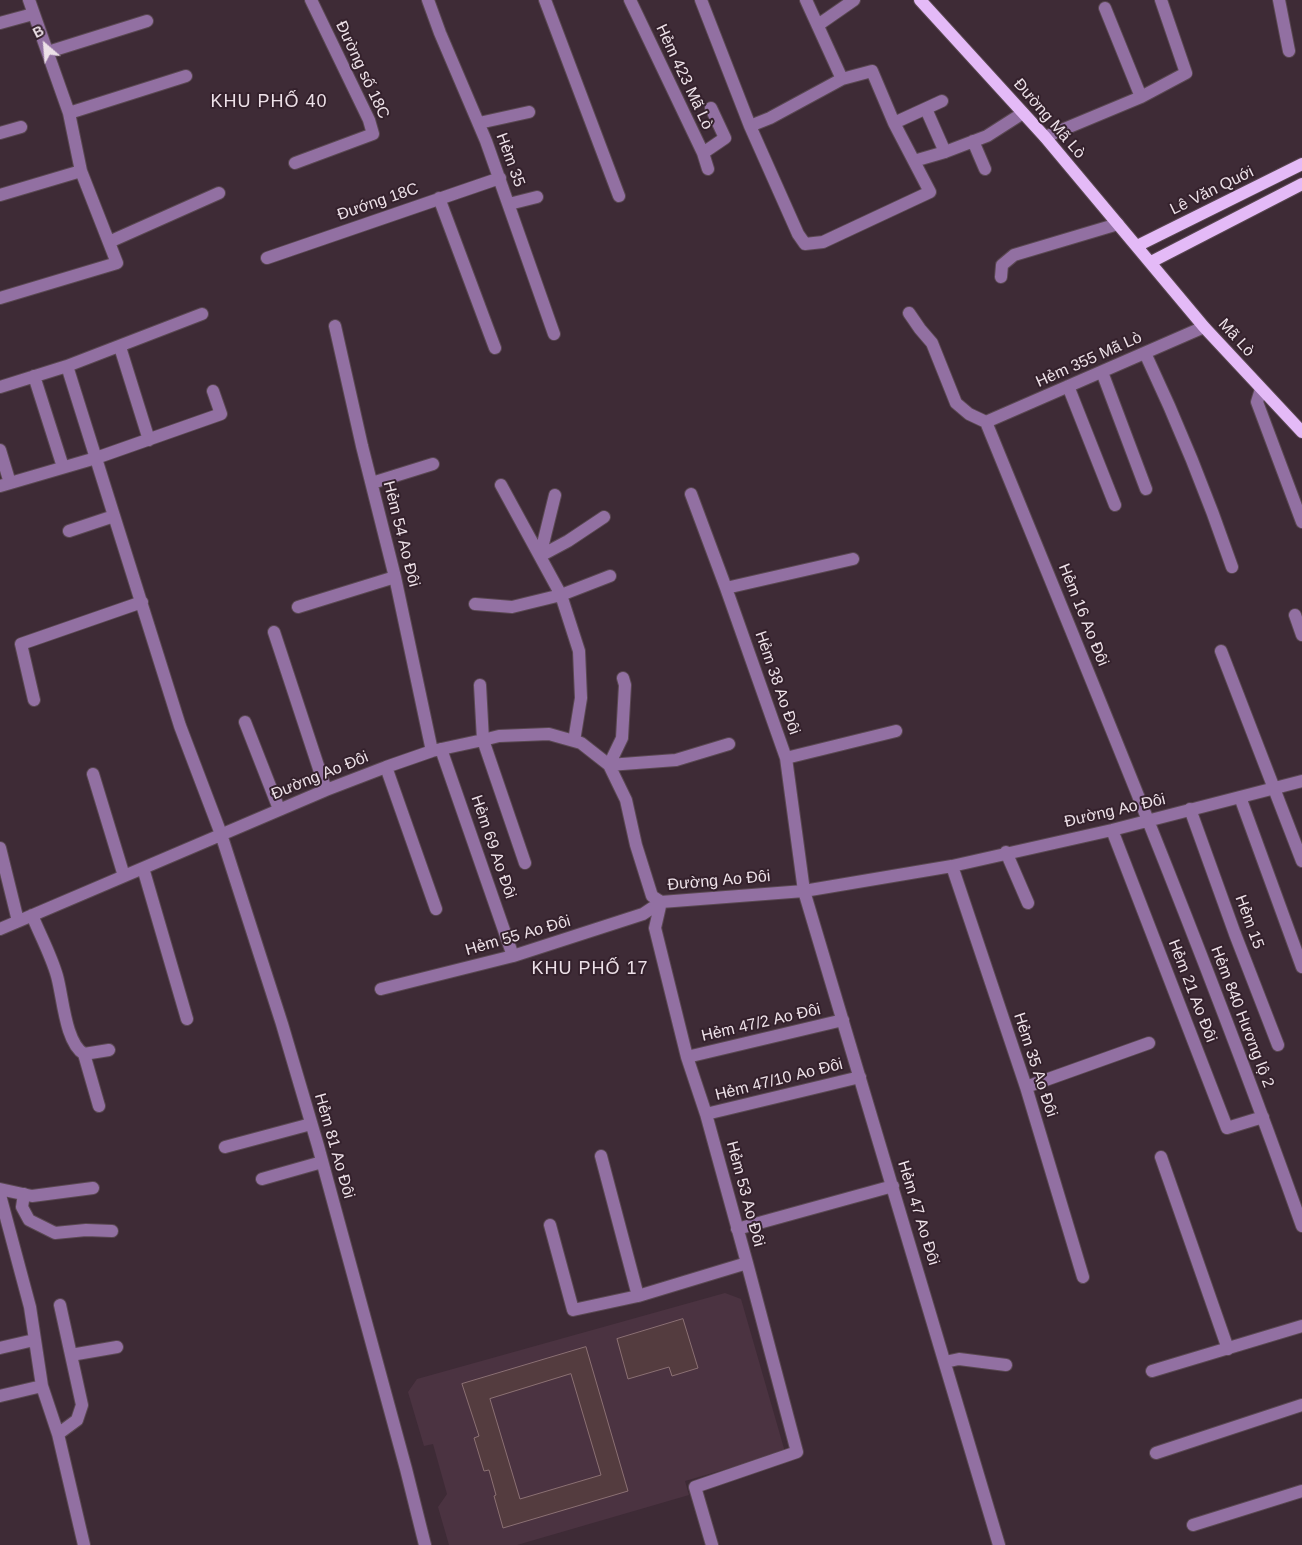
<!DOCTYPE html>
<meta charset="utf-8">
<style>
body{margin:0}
#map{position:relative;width:1302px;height:1545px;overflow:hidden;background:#3e2b36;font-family:Arial,sans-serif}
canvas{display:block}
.north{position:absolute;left:20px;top:20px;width:50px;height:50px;-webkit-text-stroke:4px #34212c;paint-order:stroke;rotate:333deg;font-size:14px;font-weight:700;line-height:20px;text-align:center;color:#ede1e8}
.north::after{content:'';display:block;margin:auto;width:18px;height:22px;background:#ede1e8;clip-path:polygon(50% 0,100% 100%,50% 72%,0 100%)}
</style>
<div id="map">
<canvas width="1302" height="1545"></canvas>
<div class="north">B</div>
</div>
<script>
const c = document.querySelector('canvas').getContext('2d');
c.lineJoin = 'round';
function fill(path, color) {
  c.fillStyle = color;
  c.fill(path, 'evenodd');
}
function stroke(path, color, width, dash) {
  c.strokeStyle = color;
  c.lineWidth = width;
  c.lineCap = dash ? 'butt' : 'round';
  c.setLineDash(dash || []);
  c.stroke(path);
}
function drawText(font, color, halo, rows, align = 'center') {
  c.font = font + ' Arial,sans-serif';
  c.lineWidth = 4;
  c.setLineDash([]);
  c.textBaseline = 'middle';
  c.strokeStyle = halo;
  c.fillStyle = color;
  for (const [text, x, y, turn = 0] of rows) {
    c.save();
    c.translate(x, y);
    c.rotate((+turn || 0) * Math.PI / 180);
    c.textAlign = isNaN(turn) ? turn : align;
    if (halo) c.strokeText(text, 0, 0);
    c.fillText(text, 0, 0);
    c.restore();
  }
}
const built = new Path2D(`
 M 725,1293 L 741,1299 L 785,1452 L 685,1481 L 689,1495 L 517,1545 L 449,1545 L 438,1507 L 447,1494 L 433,1444 L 424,1446 L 408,1392 L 417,1379 Z`);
const building = new Path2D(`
 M 683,1319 L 698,1368 L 672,1376 L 669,1367 L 628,1379 L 617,1339 Z
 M 586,1347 L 628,1491 L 503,1528 L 494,1496 L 496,1495 L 489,1470 L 484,1471 L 474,1438 L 479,1436 L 462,1384 ZM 571,1374 L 601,1475 L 520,1499 L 490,1399 Z`);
const minor = new Path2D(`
 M 428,0 L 440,33 L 486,141 L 554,334
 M 545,0 L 619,196
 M 630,0 L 703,153 L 708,169
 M 701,0 L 750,126 L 798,234 L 805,244 L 823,242 L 930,192 L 894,123 L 872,71 L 842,79 L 770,118 L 750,126
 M 806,0 L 842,79
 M 1279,0 L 1289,51
 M 1105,8 L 1141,97
 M 0,23 L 33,14
 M 818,25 L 854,0
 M 48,52 L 147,21
 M 926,109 L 945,152
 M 69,113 L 186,76
 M 479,123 L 529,112
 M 894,123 L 942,101
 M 0,133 L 21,127
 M 1045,137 L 1141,97 L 1186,73 L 1161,0
 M 973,141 L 985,169
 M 703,153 L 725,138 L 711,108
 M 914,161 L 945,152 L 987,136 L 1023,113
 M 295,163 L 373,134 L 369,120 L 311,0
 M 0,195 L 81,171
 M 439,198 L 495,348
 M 509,204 L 537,197
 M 109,242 L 219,193
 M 267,258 L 500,178
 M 1001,277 L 1002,265 L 1014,255 L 1118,224
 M 0,298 L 117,263 L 81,171 L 69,113 L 29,0
 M 909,313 L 920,329 L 932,343 L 956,403 L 969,414 L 986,422
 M 335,326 L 362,446 L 395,577 L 432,751
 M 120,347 L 149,440
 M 1145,353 C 1178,423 1207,494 1232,567
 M 67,366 L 180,726 L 221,834 L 282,1024 L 318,1146 L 406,1469 L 425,1545
 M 1102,372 L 1146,489
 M 34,376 L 63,467
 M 1068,386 L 1115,505
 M 0,387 L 67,366 L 202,314
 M 1261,389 L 1257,402 L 1302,522
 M 986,422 C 1095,689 1206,955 1302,1226
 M 986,422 L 1204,327
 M 0,450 L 10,483
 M 372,483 L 433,464
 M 501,485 L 561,595 L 579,651 L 581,698 L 574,741
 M 0,486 L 96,458 L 221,414 L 213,391
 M 691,494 L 726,588 L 786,758 L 804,891 L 999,1545
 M 69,531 L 114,516
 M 540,556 L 568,541 L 604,517
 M 540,556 L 555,495
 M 726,588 L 853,559
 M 475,604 L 512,607 L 561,595 L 610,576
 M 298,607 L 395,577
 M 1295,615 L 1302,635
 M 274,632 L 326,790
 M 1221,651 L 1302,861
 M 623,678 L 625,685 L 622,738 L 609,765 L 676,760 L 729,744
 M 480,685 L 483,740 L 525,863
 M 34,700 L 21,644 L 142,602
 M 245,722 L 279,809
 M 441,749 L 513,956
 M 786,758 L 896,731
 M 386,767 L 436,909
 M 93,774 L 124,876
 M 1240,797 L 1302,967
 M 1190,809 L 1235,934 L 1278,1045
 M 1112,830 L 1227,1128 L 1263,1117
 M 0,848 L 18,921
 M 1006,852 L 1028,903
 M 952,866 L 1026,1087 L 1083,1277
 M 143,868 L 187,1019
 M 32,915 C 40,935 51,955 57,976 C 63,997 65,1042 84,1054 L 109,1050
 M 0,929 L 326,790 L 386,767 L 432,751 L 483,740 L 499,736 L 549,734 L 581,743 L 609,765 L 626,800 L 636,845 L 652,896 L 661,902 L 804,891 L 952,866 L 1112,830 L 1302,781
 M 381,989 L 513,956 L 643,914 L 661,902
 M 84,1054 L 99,1106
 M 687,1057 L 843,1020
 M 1026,1087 L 1149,1043
 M 706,1114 L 860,1077
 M 225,1147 L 311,1124
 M 601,1156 L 638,1296
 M 1161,1157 L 1228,1349
 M 262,1179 L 322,1162
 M 0,1189 L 32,1196 L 93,1188
 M 24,1194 L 22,1207 L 29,1220 L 55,1233 L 86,1230 L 112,1231
 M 0,1195 L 30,1307 L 42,1386 L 58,1434 L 84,1545
 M 550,1225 L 573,1310 L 638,1296 L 747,1263 L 706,1114 L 687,1057 L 655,928 L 661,902
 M 737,1229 L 893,1186
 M 0,1348 L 34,1340
 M 71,1355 L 117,1347
 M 945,1362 L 959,1359 L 1006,1365
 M 1152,1371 L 1302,1326
 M 0,1396 L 42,1386
 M 58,1434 L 77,1420 L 82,1405 L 60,1305
 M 1156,1453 L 1302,1405
 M 1193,1525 L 1302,1491
 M 712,1545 L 695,1487 L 797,1452 L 747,1263`);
const major = new Path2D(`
 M 920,0 L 1045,137 L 1204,327 L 1302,432
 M 1137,246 L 1302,164
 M 1151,262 L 1302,184`);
const streetNames = [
 ["Đường số 18C",362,70,65],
 ["Hẻm 423 Mã Lò",684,77,65],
 ["Đường Mã Lò",1049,119,49],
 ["Hẻm 35",510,160,70],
 ["Lê Văn Quới",1212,191,-26],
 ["Đướng 18C",378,202,-19],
 ["Mã Lò",1236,338,48],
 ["Hẻm 355 Mã Lò",1089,360,-24],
 ["Hẻm 54 Ao Đôi",401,534,76],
 ["Hẻm 16 Ao Đôi",1083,615,68],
 ["Hẻm 38 Ao Đôi",777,683,71],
 ["Đường Ao Đôi",320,776,-22],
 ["Đường Ao Đôi",1115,811,-13],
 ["Hẻm 69 Ao Đôi",493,847,71],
 ["Đường Ao Đôi",719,881,-5],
 ["Hẻm 15",1249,922,70],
 ["Hẻm 55 Ao Đôi",518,936,-16],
 ["Hẻm 21 Ao Đôi",1192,991,69],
 ["Hẻm 840 Hương lộ 2",1242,1017,69],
 ["Hẻm 47/2 Ao Đôi",761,1023,-13],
 ["Hẻm 35 Ao Đôi",1035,1065,72],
 ["Hẻm 47/10 Ao Đôi",779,1080,-14],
 ["Hẻm 81 Ao Đôi",334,1146,74],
 ["Hẻm 53 Ao Đôi",745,1194,75],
 ["Hẻm 47 Ao Đôi",918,1213,73]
];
const neighbourhoodNames = [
 ["KHU PHỐ 40",269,102],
 ["KHU PHỐ 17",590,969]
];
fill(built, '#4b3341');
fill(building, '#543c3f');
stroke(building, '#8b7073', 1);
stroke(minor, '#5a4852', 14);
stroke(major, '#5a4852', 14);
stroke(minor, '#9270a2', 12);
stroke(major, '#e4baf7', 12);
drawText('16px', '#ede1e8', '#34212c', streetNames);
c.letterSpacing = '1px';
drawText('18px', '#ede1e8', '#34212c', neighbourhoodNames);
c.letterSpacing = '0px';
</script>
